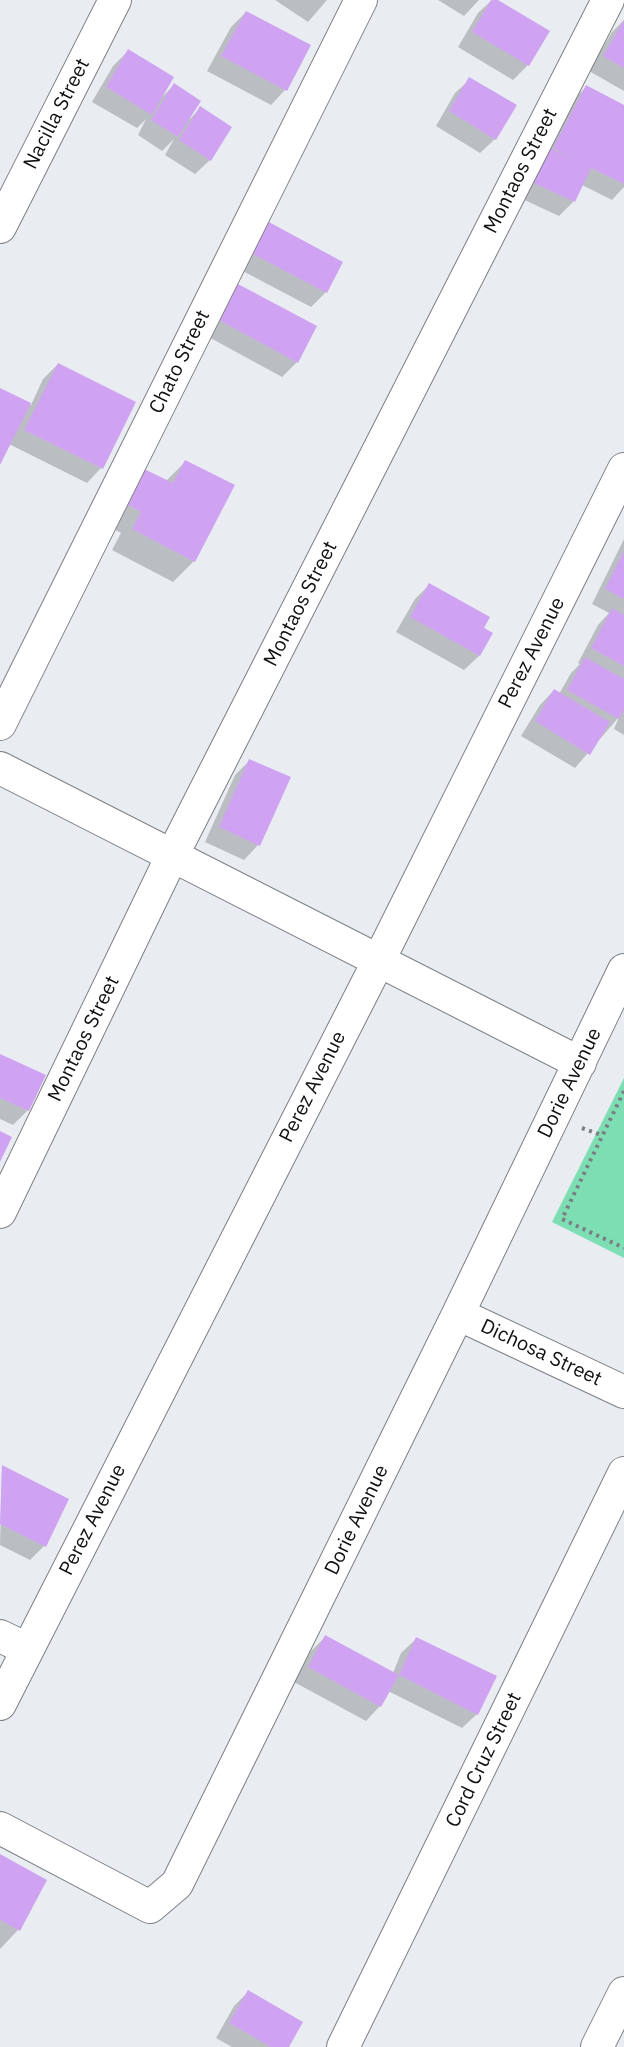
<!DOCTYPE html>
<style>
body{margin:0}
canvas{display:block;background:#e9edf2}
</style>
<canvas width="624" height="2047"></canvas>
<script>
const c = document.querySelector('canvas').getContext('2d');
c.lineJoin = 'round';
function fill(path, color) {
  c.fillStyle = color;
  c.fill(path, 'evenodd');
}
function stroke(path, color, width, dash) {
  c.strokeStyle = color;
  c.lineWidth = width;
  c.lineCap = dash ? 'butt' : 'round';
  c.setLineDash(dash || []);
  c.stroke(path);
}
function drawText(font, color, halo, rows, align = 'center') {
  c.font = font + ' "IBM Plex Sans",sans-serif';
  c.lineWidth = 5;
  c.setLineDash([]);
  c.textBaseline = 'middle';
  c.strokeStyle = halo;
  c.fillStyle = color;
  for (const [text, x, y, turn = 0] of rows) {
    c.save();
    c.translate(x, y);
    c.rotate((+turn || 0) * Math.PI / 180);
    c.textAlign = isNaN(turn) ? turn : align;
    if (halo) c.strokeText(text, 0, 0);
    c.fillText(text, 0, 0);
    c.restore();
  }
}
const green = new Path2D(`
 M 624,1078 L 624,1258 L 552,1222 Z`);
const shadow = new Path2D(`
 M 275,0 L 327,0 L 308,22 Z
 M 438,0 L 479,0 L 464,16 Z
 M 492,0 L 495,0 L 528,65 L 513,80 L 458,47 L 478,13 Z
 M 246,12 L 309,46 L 285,90 L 271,105 L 207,71 L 231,27 Z
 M 624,20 L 624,91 L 589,71 L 612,32 Z
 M 128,51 L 162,97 L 174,85 L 189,120 L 200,108 L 210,160 L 195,174 L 165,155 L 174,139 L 162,151 L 138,135 L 146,119 L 137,128 L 92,102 L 113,66 Z
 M 470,79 L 495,139 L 480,153 L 436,126 L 455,93 Z
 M 586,87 L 624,107 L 624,187 L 612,200 L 582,185 L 573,202 L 559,216 L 516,196 L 571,102 Z
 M 253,237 L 326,292 L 311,307 L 237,268 Z
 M 238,286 L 297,362 L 282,377 L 205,335 L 224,300 Z
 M 58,364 L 134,403 L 101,468 L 87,483 L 9,444 L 0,462 L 0,389 L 31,405 L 43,379 Z
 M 186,461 L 194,561 L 173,582 L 112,550 L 121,533 L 106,525 L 124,491 L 166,481 Z
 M 624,539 L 624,735 L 614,729 L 619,717 L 575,768 L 521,736 L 540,705 L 554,690 L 559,694 L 571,673 L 580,664 L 578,663 L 598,625 L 609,613 L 592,604 Z
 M 429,585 L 491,633 L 479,656 L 464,670 L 396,632 L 415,599 Z
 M 250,760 L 258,845 L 244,860 L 205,842 L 235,775 Z
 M 0,1056 L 44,1076 L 28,1110 L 13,1125 L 0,1119 Z
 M 2,1467 L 67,1500 L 44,1546 L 30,1560 L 0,1545 Z
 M 325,1637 L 393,1673 L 401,1653 L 416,1639 L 477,1714 L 462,1728 L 388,1691 L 380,1706 L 366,1721 L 294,1682 L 311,1651 Z
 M 0,1856 L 45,1880 L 18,1930 L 0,1949 Z
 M 248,1992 L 287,2047 L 232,2047 L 216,2038 L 234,2006 Z`);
const building = new Path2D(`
 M 491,0 L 498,0 L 550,31 L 529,66 L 472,32 Z
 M 246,11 L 311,45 L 287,91 L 221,56 Z
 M 624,20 L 624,68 L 603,56 Z
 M 128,49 L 174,77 L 152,115 L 106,87 Z
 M 469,77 L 517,105 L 496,140 L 449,111 Z
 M 174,83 L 201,101 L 178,137 L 151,120 Z
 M 586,85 L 624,105 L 624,184 L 591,168 L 575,202 L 529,181 L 546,146 L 575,160 L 553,148 Z
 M 200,106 L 232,127 L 211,161 L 179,140 Z
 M 267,221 L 343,262 L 327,293 L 251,253 Z
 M 238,284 L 317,326 L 298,363 L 219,320 Z
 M 58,363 L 136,402 L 103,469 L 24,430 Z
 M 0,388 L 31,403 L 0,465 Z
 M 185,460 L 235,485 L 195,562 L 132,529 L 141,512 L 126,504 L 144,469 L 173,483 Z
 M 624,551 L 624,599 L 605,589 Z
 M 429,583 L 490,617 L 484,628 L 493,633 L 480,656 L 410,617 Z
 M 612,608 L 624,615 L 624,666 L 591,648 Z
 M 585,657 L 624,679 L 624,710 L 619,719 L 567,690 Z
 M 554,689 L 610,722 L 590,755 L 535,721 Z
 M 249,759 L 291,777 L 260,846 L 219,827 Z
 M 0,1054 L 46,1075 L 29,1111 L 0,1098 Z
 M 0,1131 L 12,1137 L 0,1162 Z
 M 2,1465 L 69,1499 L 46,1547 L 0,1524 Z
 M 325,1635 L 399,1675 L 381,1707 L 308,1667 Z
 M 416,1637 L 497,1676 L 478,1715 L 399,1675 Z
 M 0,1854 L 47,1880 L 20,1931 L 0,1920 Z
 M 248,1990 L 303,2022 L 289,2047 L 271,2047 L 229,2023 Z`);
const path = new Path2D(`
 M 624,1091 L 562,1219 L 624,1248
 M 582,1128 L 601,1135`);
const minor = new Path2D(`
 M 0,227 L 115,0
 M 0,724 L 361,0
 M 0,768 L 580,1063
 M 0,1212 L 173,854 L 608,0
 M 458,1314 L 624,1392
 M 0,1636 L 27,1649
 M 0,1704 L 378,962 L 624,469
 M 0,1828 L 150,1907 L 177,1884 L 458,1314 L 624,970
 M 343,2047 L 624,1473
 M 597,2047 L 624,1993`);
const streetNames = [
 ["Nacilla Street",57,114,-63],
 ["Montaos Street",521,171,-63],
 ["Chato Street",180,362,-64],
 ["Montaos Street",301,604,-63],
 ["Perez Avenue",532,653,-63],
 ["Montaos Street",84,1039,-64],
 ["Dorie Avenue",570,1083,-64],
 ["Perez Avenue",313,1087,-63],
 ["Dichosa Street",541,1353,25],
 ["Perez Avenue",93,1520,-63],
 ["Dorie Avenue",357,1520,-64],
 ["Cord Cruz Street",484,1760,-64]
];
fill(green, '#7ddeb4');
fill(shadow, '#0003');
fill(building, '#d0a3f2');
stroke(minor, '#7d8085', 34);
stroke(path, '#7a7d80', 4, [3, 4.5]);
stroke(minor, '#fff', 32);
drawText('20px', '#0f1012', '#fff', streetNames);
</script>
